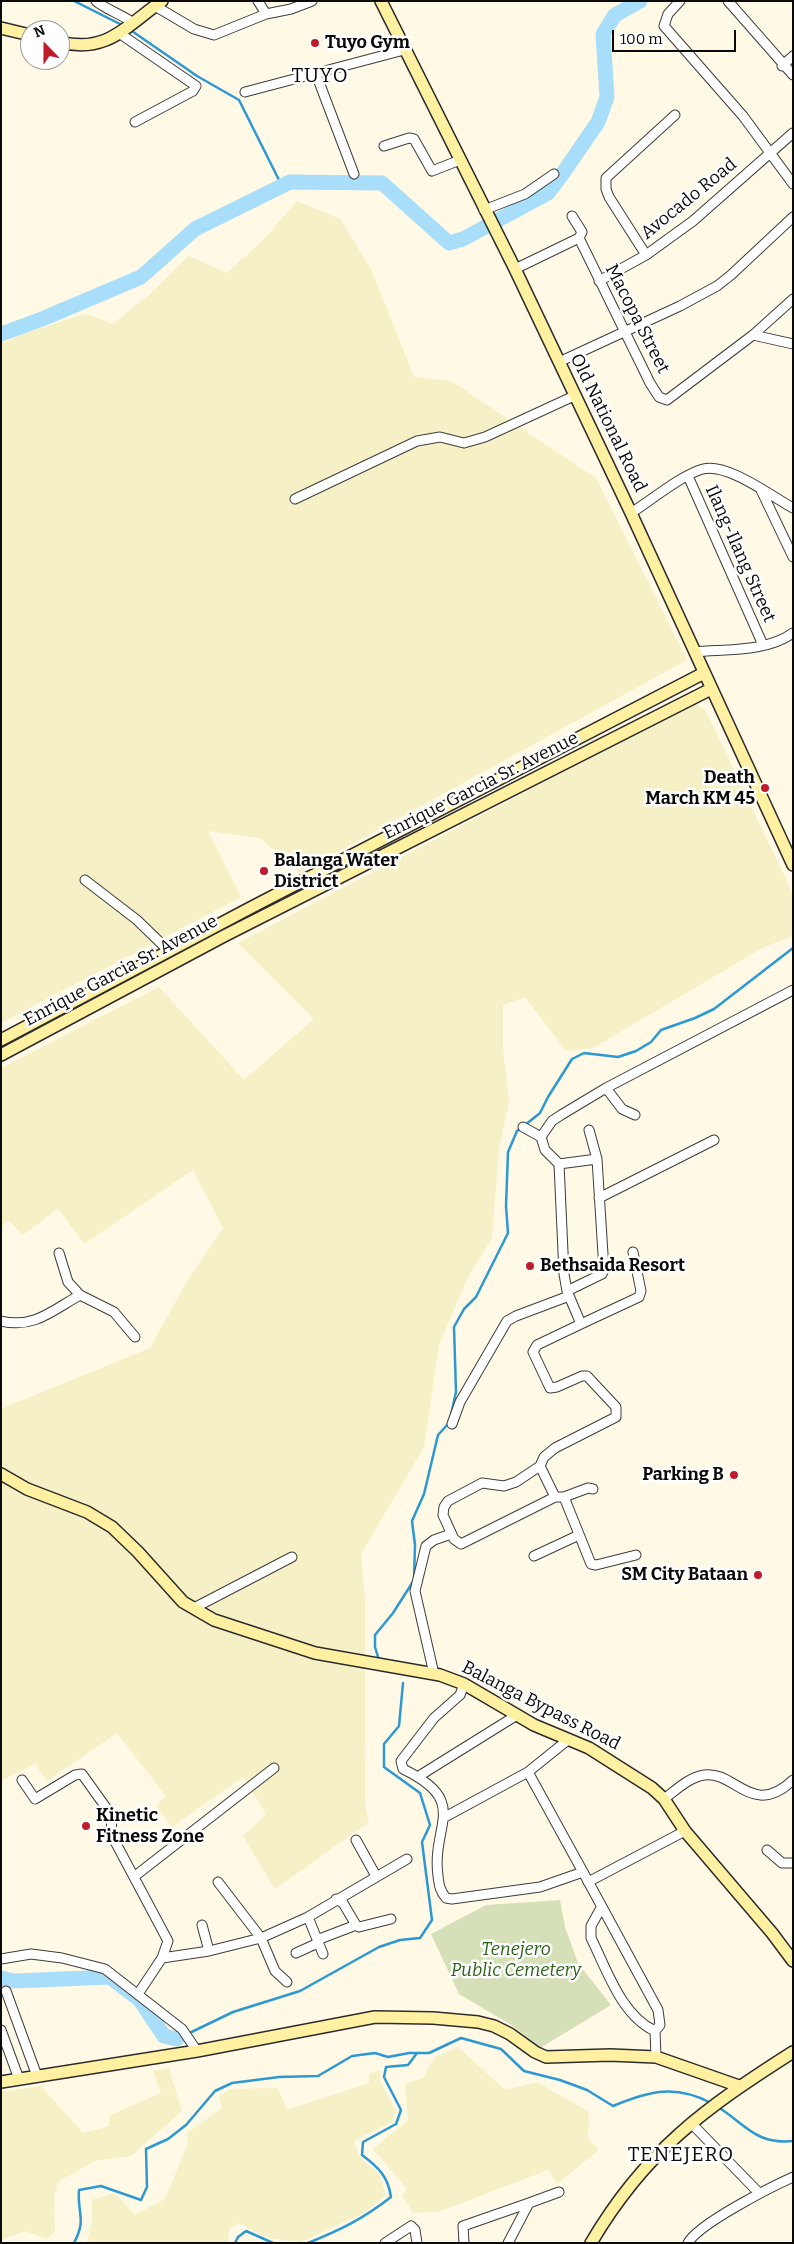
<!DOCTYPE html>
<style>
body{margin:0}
#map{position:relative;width:794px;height:2244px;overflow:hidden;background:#fff9e6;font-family:Bitter,serif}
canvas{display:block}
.frame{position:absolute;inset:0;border:2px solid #0a0a0a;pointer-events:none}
.north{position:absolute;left:20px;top:20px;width:50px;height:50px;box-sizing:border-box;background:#fff;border:1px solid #9d9d9d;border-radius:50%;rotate:338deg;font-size:14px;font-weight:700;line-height:20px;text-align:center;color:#0a0a0a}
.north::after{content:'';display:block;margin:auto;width:18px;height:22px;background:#bf1c2b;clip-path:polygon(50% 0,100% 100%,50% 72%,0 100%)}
.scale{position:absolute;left:612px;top:30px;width:124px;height:22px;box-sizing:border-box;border:2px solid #0a0a0a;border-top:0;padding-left:6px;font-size:15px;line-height:18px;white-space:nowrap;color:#0a0a0a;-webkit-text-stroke:4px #fff;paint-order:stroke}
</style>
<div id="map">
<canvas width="794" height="2244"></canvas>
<div class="frame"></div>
<div class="north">N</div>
<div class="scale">100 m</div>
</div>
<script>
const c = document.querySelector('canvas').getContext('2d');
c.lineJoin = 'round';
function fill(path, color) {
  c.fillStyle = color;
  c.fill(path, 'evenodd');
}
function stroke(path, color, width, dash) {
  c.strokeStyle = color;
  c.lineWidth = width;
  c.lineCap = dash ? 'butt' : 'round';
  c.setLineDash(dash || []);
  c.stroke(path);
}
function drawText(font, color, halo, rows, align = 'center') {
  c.font = font + ' Bitter,serif';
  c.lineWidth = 5;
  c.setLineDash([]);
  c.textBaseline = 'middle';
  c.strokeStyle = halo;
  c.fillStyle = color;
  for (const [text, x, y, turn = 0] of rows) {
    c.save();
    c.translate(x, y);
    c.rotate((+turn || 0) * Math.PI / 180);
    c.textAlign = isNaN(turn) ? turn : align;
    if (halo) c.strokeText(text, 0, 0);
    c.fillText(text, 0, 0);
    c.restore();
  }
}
const farmland = new Path2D(`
 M 297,201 L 340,219 L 372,271 L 414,377 L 451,381 L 596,478 L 687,660 L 299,873 L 260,838 L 208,831 L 241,897 L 1,1023 L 1,343 L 31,331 L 86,314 L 113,324 L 149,295 L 189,256 L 227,273 L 265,238 Z
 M 695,703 L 706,711 L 793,894 L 793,936 L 764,947 L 593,1048 L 566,1051 L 525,997 L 503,1005 L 503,1048 L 509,1102 L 499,1148 L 492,1238 L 467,1279 L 439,1345 L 424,1447 L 361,1554 L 365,1598 L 365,1805 L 369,1822 L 275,1889 L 243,1836 L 266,1814 L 243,1777 L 172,1827 L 156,1807 L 166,1796 L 117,1733 L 47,1781 L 35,1764 L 1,1781 L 1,1409 L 150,1348 L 187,1281 L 223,1228 L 193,1170 L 84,1244 L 58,1208 L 23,1235 L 9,1221 L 1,1226 L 1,1068 L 159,987 L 244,1080 L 314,1019 L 238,943 Z
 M 458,2047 L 505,2090 L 537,2082 L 589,2112 L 588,2138 L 599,2150 L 557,2184 L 548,2170 L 438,2212 L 413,2213 L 402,2195 L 407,2189 L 373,2149 L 408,2120 L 405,2084 L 423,2078 L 435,2057 Z
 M 169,2068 L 182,2111 L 131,2156 L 95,2161 L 58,2182 L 54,2196 L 55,2232 L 46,2239 L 25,2231 L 6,2238 L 1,2242 L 1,2092 L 41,2086 L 83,2133 L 109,2126 L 110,2115 L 161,2093 L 153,2071 Z
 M 380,2070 L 381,2083 L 396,2111 L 392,2122 L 354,2141 L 360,2158 L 379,2173 L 386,2195 L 364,2213 L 301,2242 L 267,2238 L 239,2223 L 229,2229 L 228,2243 L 87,2243 L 92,2221 L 92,2200 L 115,2193 L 135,2215 L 165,2199 L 188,2143 L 187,2133 L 222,2108 L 219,2097 L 230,2089 L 278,2088 L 287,2110 L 369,2083 L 369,2074 Z`);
const cemetery = new Path2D(`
 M 560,1900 L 565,1927 L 578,1963 L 611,2005 L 540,2048 L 513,2026 L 459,1994 L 431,1934 L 486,1905 Z`);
const stream = new Path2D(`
 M 74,1 L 122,25
 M 129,29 L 197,76 L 239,100 L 282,186
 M 525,1125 L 540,1113 L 548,1097 L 572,1059 L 584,1053 L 618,1057 L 636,1051 L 651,1042 L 661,1030 L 695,1018 L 714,1009 L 793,948
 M 451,1415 L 456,1392 L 454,1327 L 464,1309 L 476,1297 L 508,1233 L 506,1206 L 508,1152 L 517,1131 L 521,1128
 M 379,1660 L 375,1647 L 375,1635 L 393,1613 L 414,1580 L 415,1545 L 412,1521 L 424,1494 L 438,1435 L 449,1423
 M 177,2039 L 233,2012 L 300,1991 L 379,1947 L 400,1940 L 420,1938 L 432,1920 L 422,1842 L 430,1825 L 420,1793 L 384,1767 L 384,1744 L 399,1726 L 403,1683
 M 718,2107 C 745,2124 756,2145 793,2141
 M 74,2243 C 87,2218 77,2215 79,2190 L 101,2186 L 141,2200 L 147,2187 L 146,2149 L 168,2139 L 186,2125 L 215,2091 L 232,2083 L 279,2077 L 318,2076 L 352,2056 L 375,2053 L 388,2057 L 409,2053 L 429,2053 L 461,2038 L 501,2049 L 524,2071 L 560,2080 L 587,2090 L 613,2106 C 649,2091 675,2084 711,2103
 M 235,2243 L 238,2237 L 246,2231 L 273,2243
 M 308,2243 C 340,2230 363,2219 391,2197 C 388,2176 378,2167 362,2155 L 363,2142 L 396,2124 L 401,2110 L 384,2077 L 386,2067 L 408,2065 L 417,2053`);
const river = new Path2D(`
 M 1,334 L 42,319 L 141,277 L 195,229 L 290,182 L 382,183 L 449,243 L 463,239 L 548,193 L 563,173 L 598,122 L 607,97 L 603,34 L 615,15 L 640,1
 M 1,1978 L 14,1981 L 110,1977 L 140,2000 L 164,2036 L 177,2039`);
const street = new Path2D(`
 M 96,1 C 100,6 124,16 132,22
 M 258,1 L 266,14
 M 680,1 L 668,14 L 664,26 L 743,116 L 793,184
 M 728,1 L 793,75
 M 155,6 L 194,29 L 214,35 L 266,14 L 291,9 L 312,1
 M 119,33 L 196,86 L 193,91 L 135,122
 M 782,66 L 793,56
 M 316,74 L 354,174
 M 245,92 L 404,50
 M 384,146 L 409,138 L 414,139 L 432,171 L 460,160
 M 484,210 L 525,194 L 554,174
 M 572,216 L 582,232 L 579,238
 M 579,238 L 650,383 L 659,397 L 667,400 L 753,335 L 793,299
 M 646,255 L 609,197 L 606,189 L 606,178 L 675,115
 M 515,269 L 579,238
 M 599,281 L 646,255 L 693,221 L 793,133
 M 753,335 L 793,344
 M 559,362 L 680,306 L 717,286 L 731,275 L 793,217
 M 688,476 L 763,645
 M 761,490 L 793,557
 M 295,499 L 417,441 L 440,437 L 464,443 L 485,437 L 574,396
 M 631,513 C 650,501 683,474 703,469 C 728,463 771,496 793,508
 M 695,652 C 726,649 767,652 793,633
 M 85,880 L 137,920 L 169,951
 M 606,1088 L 622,1109 L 635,1115
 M 523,1127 L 541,1137
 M 559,1164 L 564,1274 L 567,1291 L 581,1324 L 537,1345 L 533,1352 L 550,1388 L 557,1387 L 582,1376 L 587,1376 L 616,1407 L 616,1417 L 555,1448 L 544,1457 L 540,1466 L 516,1482 L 504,1486 L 482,1483 L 448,1501 L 444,1507 L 443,1515 L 454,1539 L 461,1544 L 555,1497 L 564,1497 L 591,1564 L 596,1565 L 636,1555
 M 559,1164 L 545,1150 L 541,1137 L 552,1121 L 561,1115 L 606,1088 L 793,990
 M 559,1164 L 597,1159
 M 599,1198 L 714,1140
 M 567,1291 L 602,1274 L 604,1270 L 597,1159 L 589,1130
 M 80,1295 L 114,1312 L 135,1337
 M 1,1321 C 34,1329 53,1310 80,1295 L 68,1282 L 59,1253
 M 581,1324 L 639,1297 L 641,1291 L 633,1252
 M 452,1424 L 460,1402 L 507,1321 L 516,1316 L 569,1296
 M 540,1466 L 555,1497
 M 564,1497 L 588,1488 L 593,1489
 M 534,1556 L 579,1535
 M 194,1608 L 292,1557
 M 434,1674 L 415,1591 L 426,1546 L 434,1540 L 451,1534
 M 464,1684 L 460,1695 L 434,1718 L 401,1761 L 403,1769 C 471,1802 431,1824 438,1876 C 439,1885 440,1891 446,1898 L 452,1899 L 540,1887 L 583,1872 L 528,1772
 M 419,1776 L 517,1715
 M 22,1780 L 35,1799 L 75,1775 L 82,1774 L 112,1816 L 111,1834 L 168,1941 L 162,1958 L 138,1994
 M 664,1799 C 675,1791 689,1777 704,1775 C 735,1770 752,1819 793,1780
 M 445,1817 L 528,1772 L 569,1739
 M 356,1840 L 376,1876
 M 767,1850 L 782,1863 L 793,1863
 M 583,1872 L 658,2010 L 660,2025 L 655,2031 L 656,2057
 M 135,1876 L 274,1768
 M 218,1882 L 261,1938 L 275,1971 L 287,1982
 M 588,1882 L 685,1831
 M 601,1908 L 591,1926 L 591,1938 C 607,1970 621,2015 655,2031
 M 308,1917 L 323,1954
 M 202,1925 L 209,1951
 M 356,1925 L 359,1927 L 391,1919
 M 317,1940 L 356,1925 L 343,1903 L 336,1899
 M 296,1953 L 318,1943
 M 162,1958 L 209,1951 L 261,1938 L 308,1917 L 407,1859
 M 1,1959 L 31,1954 L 62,1958 L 105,1969 L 182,2029 L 197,2051
 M 6,1991 L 37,2076
 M 1,2030 L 19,2079
 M 691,2123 L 759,2193
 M 529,2203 L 559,2192
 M 385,2243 L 411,2226 L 415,2230 L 417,2243
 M 464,2243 L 463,2226 L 529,2203 L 508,2243
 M 688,2243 C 698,2224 771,2187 793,2177`);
const secondary = new Path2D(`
 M 381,1 L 515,269 L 631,513 L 793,865
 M 1,28 L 30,35
 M 60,42 C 107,54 126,26 162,1
 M 1,1040 L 252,907 L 704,673
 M 1,1055 L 224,936 L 711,689
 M 1,1474 L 27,1489 L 87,1512 L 112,1527 L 138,1552 L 183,1602 L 214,1620 L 315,1653 L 440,1675 L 464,1684 L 534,1725 L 589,1748 L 652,1788 L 664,1799 L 685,1831 L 772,1933 L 793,1961
 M 1,2082 L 197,2051 L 375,2017 L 433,2018 L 478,2022 L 494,2026 L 510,2034 L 535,2052 L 546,2057 L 610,2055 L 656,2057 L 739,2086
 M 591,2243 C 645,2151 705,2108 793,2052`);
const markers = [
 [315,43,5,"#bf1c2b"],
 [765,788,5,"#bf1c2b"],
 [264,871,5,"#bf1c2b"],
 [530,1266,5,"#bf1c2b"],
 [734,1475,5,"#bf1c2b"],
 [758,1575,5,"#bf1c2b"],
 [86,1826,5,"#bf1c2b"]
];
const poiNames = [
 ["Tuyo Gym",325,43],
 ["Death",755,778,"right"],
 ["March KM 45",755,799,"right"],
 ["Balanga Water",274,861],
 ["District",274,882],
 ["Bethsaida Resort",540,1266],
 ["Parking B",724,1475,"right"],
 ["SM City Bataan",748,1575,"right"],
 ["Kinetic",96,1816],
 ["Fitness Zone",96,1837]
];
const streetNames = [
 ["Avocado Road",689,199,-39],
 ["Macopa Street",637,319,63],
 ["Old National Road",608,423,64],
 ["Ilang-Ilang Street",740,554,66],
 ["Enrique Garcia Sr. Avenue",481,786,-27],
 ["Enrique Garcia Sr. Avenue",121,971,-28],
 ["Balanga Bypass Road",541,1706,27]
];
const parkNames = [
 ["Tenejero",516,1950],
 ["Public Cemetery",516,1971]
];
const quarterNames = [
 ["TUYO",320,76],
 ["TENEJERO",681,2155]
];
fill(farmland, '#f6f0c6');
fill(cemetery, '#d5e0b8');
stroke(stream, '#2c98d4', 2.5);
stroke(river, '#a8def9', 15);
stroke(street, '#3d3d3d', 11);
stroke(secondary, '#2c2c2c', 14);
stroke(street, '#fff', 9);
stroke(secondary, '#fff1a1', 11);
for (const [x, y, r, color] of markers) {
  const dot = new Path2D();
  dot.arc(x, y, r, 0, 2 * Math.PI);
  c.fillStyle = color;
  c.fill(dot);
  stroke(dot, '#fff', 2);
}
drawText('bold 18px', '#0a0a0a', '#fff', poiNames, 'left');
drawText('18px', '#0a0a0a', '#fff', streetNames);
drawText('italic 18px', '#2b6318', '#fff', parkNames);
c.letterSpacing = '1px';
drawText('20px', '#0a0a0a', '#fff', quarterNames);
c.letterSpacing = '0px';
</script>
